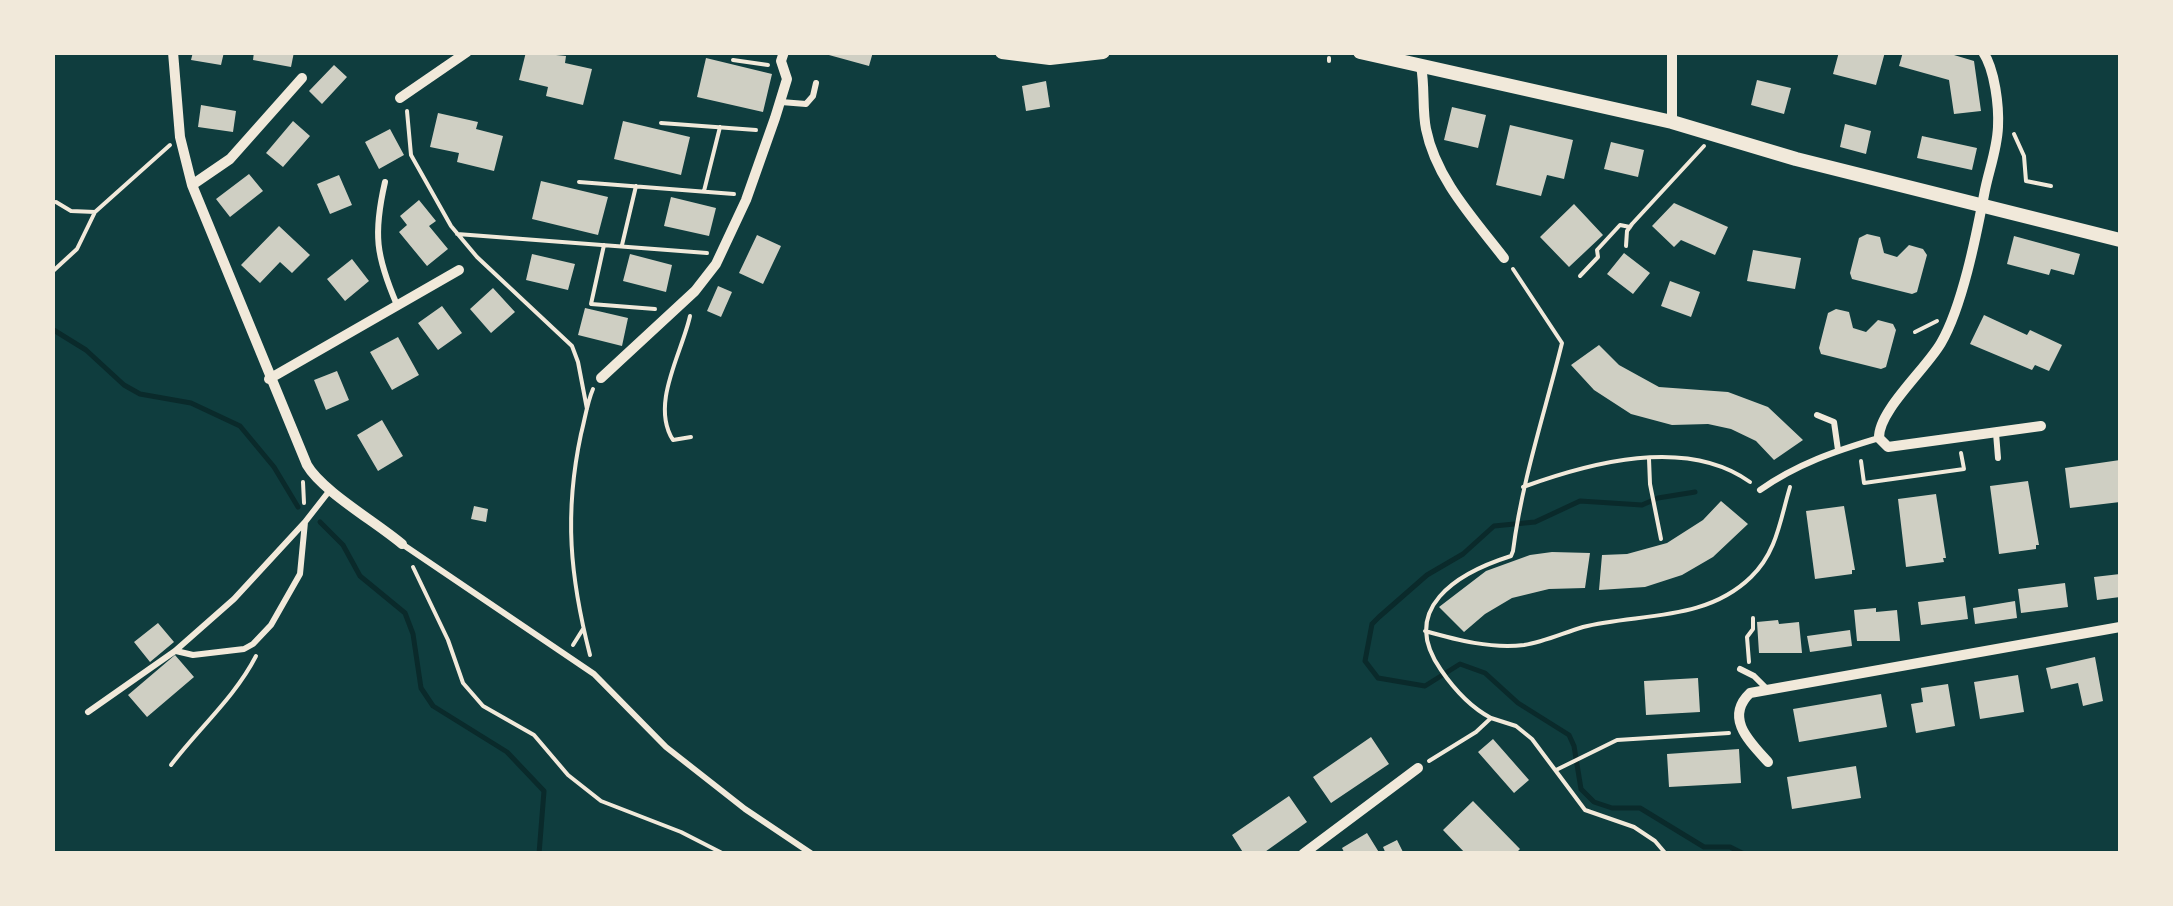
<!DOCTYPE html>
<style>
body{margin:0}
#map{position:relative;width:2173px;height:906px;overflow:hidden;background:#0f3d3e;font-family:Lato,sans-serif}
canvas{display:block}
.frame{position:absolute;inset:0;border:55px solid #f1e9da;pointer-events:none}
</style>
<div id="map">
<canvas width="2173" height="906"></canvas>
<div class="frame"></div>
</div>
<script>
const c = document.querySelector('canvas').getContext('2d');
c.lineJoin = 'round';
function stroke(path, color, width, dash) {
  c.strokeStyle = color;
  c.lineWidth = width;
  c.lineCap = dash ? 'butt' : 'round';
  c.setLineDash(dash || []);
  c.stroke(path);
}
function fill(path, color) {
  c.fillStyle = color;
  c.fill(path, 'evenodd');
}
const stream = new Path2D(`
 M 52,329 L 86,350 L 124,385 L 140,394 L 191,403 L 240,426 L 274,467 L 298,507
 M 1695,492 L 1658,498 L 1642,505 L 1580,501 L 1535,522 L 1494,526 L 1463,554 L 1427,575 L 1379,617 L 1372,624 L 1365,661 L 1378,678 L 1425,686 L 1460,664 L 1485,673 L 1518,703 L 1569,735 L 1574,746 L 1581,789 L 1594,802 L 1612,808 L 1640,808 L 1704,847 L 1730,847 L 1744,854
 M 320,522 L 343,545 L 360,576 L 405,613 L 413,634 L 421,688 L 433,706 L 507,752 L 544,791 L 539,854`);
const building = new Path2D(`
 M 193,52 L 224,52 L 221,65 L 191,60 Z
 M 254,52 L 294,52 L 291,67 L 253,60 Z
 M 526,52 L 566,56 L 565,63 L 592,69 L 583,105 L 546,96 L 548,87 L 519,80 Z
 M 818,52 L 873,52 L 869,66 Z
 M 1839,52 L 1885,52 L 1876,85 L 1833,74 Z
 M 1903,52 L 1944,52 L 1974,61 L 1981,111 L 1954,114 L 1949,80 L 1899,66 Z
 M 706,58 L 772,74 L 763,112 L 697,97 Z
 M 334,65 L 347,77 L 322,104 L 309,91 Z
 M 1757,80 L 1791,88 L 1784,114 L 1751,105 Z
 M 1046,81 L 1050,107 L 1026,111 L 1022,86 Z
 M 201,105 L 236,111 L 233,132 L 198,127 Z
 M 1452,107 L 1486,115 L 1478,148 L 1444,140 Z
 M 438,113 L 478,122 L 476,129 L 503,136 L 494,171 L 457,162 L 459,153 L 430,147 Z
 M 293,121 L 310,136 L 283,167 L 266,153 Z
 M 623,121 L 690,137 L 681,175 L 614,159 Z
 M 1845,124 L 1871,131 L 1866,154 L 1840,147 Z
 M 1510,125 L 1573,140 L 1564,179 L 1547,175 L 1541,196 L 1496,185 Z
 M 390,129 L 404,155 L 379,169 L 365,142 Z
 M 1922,136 L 1977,148 L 1972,170 L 1917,158 Z
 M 1611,142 L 1644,150 L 1638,177 L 1604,169 Z
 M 249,174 L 263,191 L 230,217 L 216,199 Z
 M 339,175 L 352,205 L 330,214 L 317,184 Z
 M 541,181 L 608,197 L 598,235 L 532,219 Z
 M 671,197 L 716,208 L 709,236 L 664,226 Z
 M 419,200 L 436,221 L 429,226 L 448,249 L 427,266 L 399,232 L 407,225 L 400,216 Z
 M 1674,203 L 1728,227 L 1715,255 L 1681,240 L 1674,247 L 1652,226 Z
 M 1574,204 L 1603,235 L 1569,267 L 1540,237 Z
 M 279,226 L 310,255 L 292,273 L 280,262 L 260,283 L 241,265 Z
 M 1867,234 L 1880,237 L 1884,253 L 1897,257 L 1909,245 L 1923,249 L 1927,255 L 1917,292 L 1912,294 L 1852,279 L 1850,273 L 1859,238 Z
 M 757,235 L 781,246 L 763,284 L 739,273 Z
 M 2014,236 L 2080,254 L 2074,275 L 2051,269 L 2049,275 L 2007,264 Z
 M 1753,250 L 1801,258 L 1795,289 L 1747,281 Z
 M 1624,253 L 1650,273 L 1633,294 L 1607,274 Z
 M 532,254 L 575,264 L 568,290 L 526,280 Z
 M 630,254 L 672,265 L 666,292 L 623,281 Z
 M 352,259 L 369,281 L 345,301 L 327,279 Z
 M 1670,281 L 1700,292 L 1691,317 L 1661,306 Z
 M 718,286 L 732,292 L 721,317 L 707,311 Z
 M 493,288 L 515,312 L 491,333 L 470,309 Z
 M 442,306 L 462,333 L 438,350 L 418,323 Z
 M 585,308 L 628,318 L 622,346 L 578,335 Z
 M 1836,309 L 1849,312 L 1853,328 L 1866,332 L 1878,320 L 1893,324 L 1896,330 L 1886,367 L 1881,369 L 1821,354 L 1819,348 L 1828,313 Z
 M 1984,315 L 2027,335 L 2030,330 L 2062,345 L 2049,371 L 2035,365 L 2032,370 L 1970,344 Z
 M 398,337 L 419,375 L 392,390 L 370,352 Z
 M 1599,345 L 1619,365 L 1659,387 L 1728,392 L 1768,407 L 1803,440 L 1774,460 L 1756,441 L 1731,429 L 1708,424 L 1672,425 L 1631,414 L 1594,390 L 1571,365 Z
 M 337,371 L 349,400 L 326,410 L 314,380 Z
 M 382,420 L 403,456 L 378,471 L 357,435 Z
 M 2120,460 L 2120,502 L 2070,508 L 2065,468 Z
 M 2028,481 L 2039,545 L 2036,545 L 2036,549 L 1999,554 L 1990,486 Z
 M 1936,494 L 1946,558 L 1943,558 L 1944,562 L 1906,567 L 1898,499 Z
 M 1721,501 L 1748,524 L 1713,557 L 1682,575 L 1645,587 L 1599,590 L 1602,555 L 1627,554 L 1667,543 L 1703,520 Z
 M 474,506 L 488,509 L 486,522 L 471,519 Z
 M 1844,506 L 1855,570 L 1852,570 L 1852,574 L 1815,579 L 1806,511 Z
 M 1552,552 L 1590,553 L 1585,588 L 1549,589 L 1512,598 L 1485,614 L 1464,632 L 1439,607 L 1486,571 L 1530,555 Z
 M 2120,574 L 2120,597 L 2097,600 L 2094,577 Z
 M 2065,583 L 2068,607 L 2021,613 L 2018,589 Z
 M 1965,596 L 1968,619 L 1921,625 L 1918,602 Z
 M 2015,601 L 2017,618 L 1975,624 L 1973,608 Z
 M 1876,608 L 1876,612 L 1897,610 L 1900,641 L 1857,641 L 1854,610 Z
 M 1778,620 L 1779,624 L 1799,622 L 1802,653 L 1759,653 L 1757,622 Z
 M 158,623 L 174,642 L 150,662 L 134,642 Z
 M 1850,630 L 1852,646 L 1810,652 L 1807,636 Z
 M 175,655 L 194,677 L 147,717 L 128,695 Z
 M 2095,657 L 2103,701 L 2083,706 L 2078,683 L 2051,689 L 2046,668 Z
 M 2018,675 L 2024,712 L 1980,719 L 1974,682 Z
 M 1698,678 L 1700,712 L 1646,715 L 1644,681 Z
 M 1948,684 L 1955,726 L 1916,733 L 1911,704 L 1923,702 L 1921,688 Z
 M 1881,694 L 1887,727 L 1799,742 L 1793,709 Z
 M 1371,737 L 1389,764 L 1331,803 L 1313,777 Z
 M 1493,739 L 1529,780 L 1514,793 L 1478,752 Z
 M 1739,749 L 1741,783 L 1669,787 L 1667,754 Z
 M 1856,766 L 1861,798 L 1792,809 L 1787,777 Z
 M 1289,796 L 1307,822 L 1262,854 L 1244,854 L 1232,835 Z
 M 1473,801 L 1520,849 L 1515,854 L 1466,854 L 1443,830 Z
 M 1367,833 L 1380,854 L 1345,854 L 1342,848 Z
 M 1397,840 L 1404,854 L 1386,854 L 1383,847 Z`);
const path = new Path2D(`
 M 733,60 L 768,65
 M 1329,61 L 1329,58
 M 407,111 L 411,155 L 451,226 L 477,257 L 572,346 L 578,362 L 587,409
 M 661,123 L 756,130
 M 2014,134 L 2024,156 L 2026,181 L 2051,186
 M 579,182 L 734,194
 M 704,191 L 720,127
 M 56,202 L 71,211 L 95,212
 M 457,234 L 707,253
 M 604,245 L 591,304 L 655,309
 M 622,245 L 636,186
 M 1626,246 L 1627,231 L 1632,224 L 1704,146
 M 52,272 L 77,249 L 95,212 L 170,145
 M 1580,276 L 1598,257 L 1597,250 L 1620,225 L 1630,227
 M 690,316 C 682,353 650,404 673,440 L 691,437
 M 1915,332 L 1937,321
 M 1649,459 L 1650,484 L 1661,539
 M 1861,461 L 1864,483 L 1964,469 L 1961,453
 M 303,482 L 304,503
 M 1523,487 C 1589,463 1686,436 1750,482
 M 413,567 L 448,640 L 463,683 L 483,706 L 534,735 L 568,775 L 601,801 L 681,832 L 724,854
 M 1425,631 C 1457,640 1491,649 1524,645 C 1544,642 1563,633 1583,627 C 1639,613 1705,622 1751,577 C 1777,552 1780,520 1790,487
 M 573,645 L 583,629
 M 590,655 C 570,577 564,514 581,434 C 585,419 587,403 593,389
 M 1749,662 L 1747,637 L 1753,629 L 1753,618
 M 1491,718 C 1470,707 1454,689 1441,670 C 1398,609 1457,573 1511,556 L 1513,551 C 1522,480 1545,412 1562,343 L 1513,269
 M 1429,761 L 1476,732 L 1491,718 L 1516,726 L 1532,739 L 1585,810 L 1634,827 L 1655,841 L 1666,854
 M 171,765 C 199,728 235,697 256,656
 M 1556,770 L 1617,740 L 1729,733`);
const service = new Path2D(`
 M 781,102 L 806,104 L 813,96 L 816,83
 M 385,182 C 373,234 376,256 397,305
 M 1817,415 L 1834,422 L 1838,450
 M 1996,433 L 1998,458
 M 1760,490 C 1797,464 1835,451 1879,438
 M 402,544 L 594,674 L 666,747 L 745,809 L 812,854
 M 176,651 L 193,655 L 244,649 L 253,644 L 271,625 L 300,574 L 305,522 L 330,490
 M 1740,669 L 1754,676 L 1767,689
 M 88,712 L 175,651 L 234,599 L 305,522`);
const minor = new Path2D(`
 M 173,52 L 180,137 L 192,185 L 307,465 C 322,491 376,522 402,544
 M 1672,52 L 1672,122
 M 1983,52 C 1995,70 1999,106 1998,127 C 1997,151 1988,172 1984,195 C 1976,237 1962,307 1941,343 C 1926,369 1878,411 1879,438 L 1888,447 L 2041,426
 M 1421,66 C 1425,87 1422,109 1426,129 C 1436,179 1474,219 1504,258
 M 400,98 L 467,52
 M 192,185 L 230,159 L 302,78
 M 601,378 L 695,291 L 716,264 L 746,200 L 775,118 L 787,79 L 781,61 L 784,52
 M 269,379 L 459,270
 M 1768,762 C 1750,742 1724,718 1750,693 L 2120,627
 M 1303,854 L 1418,768`);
const tertiary = new Path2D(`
 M 1002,52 L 1050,58 L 1103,52
 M 1360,52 L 1672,122 L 1796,159 L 2120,240`);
stroke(stream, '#0a2a2b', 5);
fill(building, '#cfcfc3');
stroke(path, '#f1e9da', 4);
stroke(service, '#f1e9da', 6);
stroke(minor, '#f1e9da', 10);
stroke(tertiary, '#f1e9da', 14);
</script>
